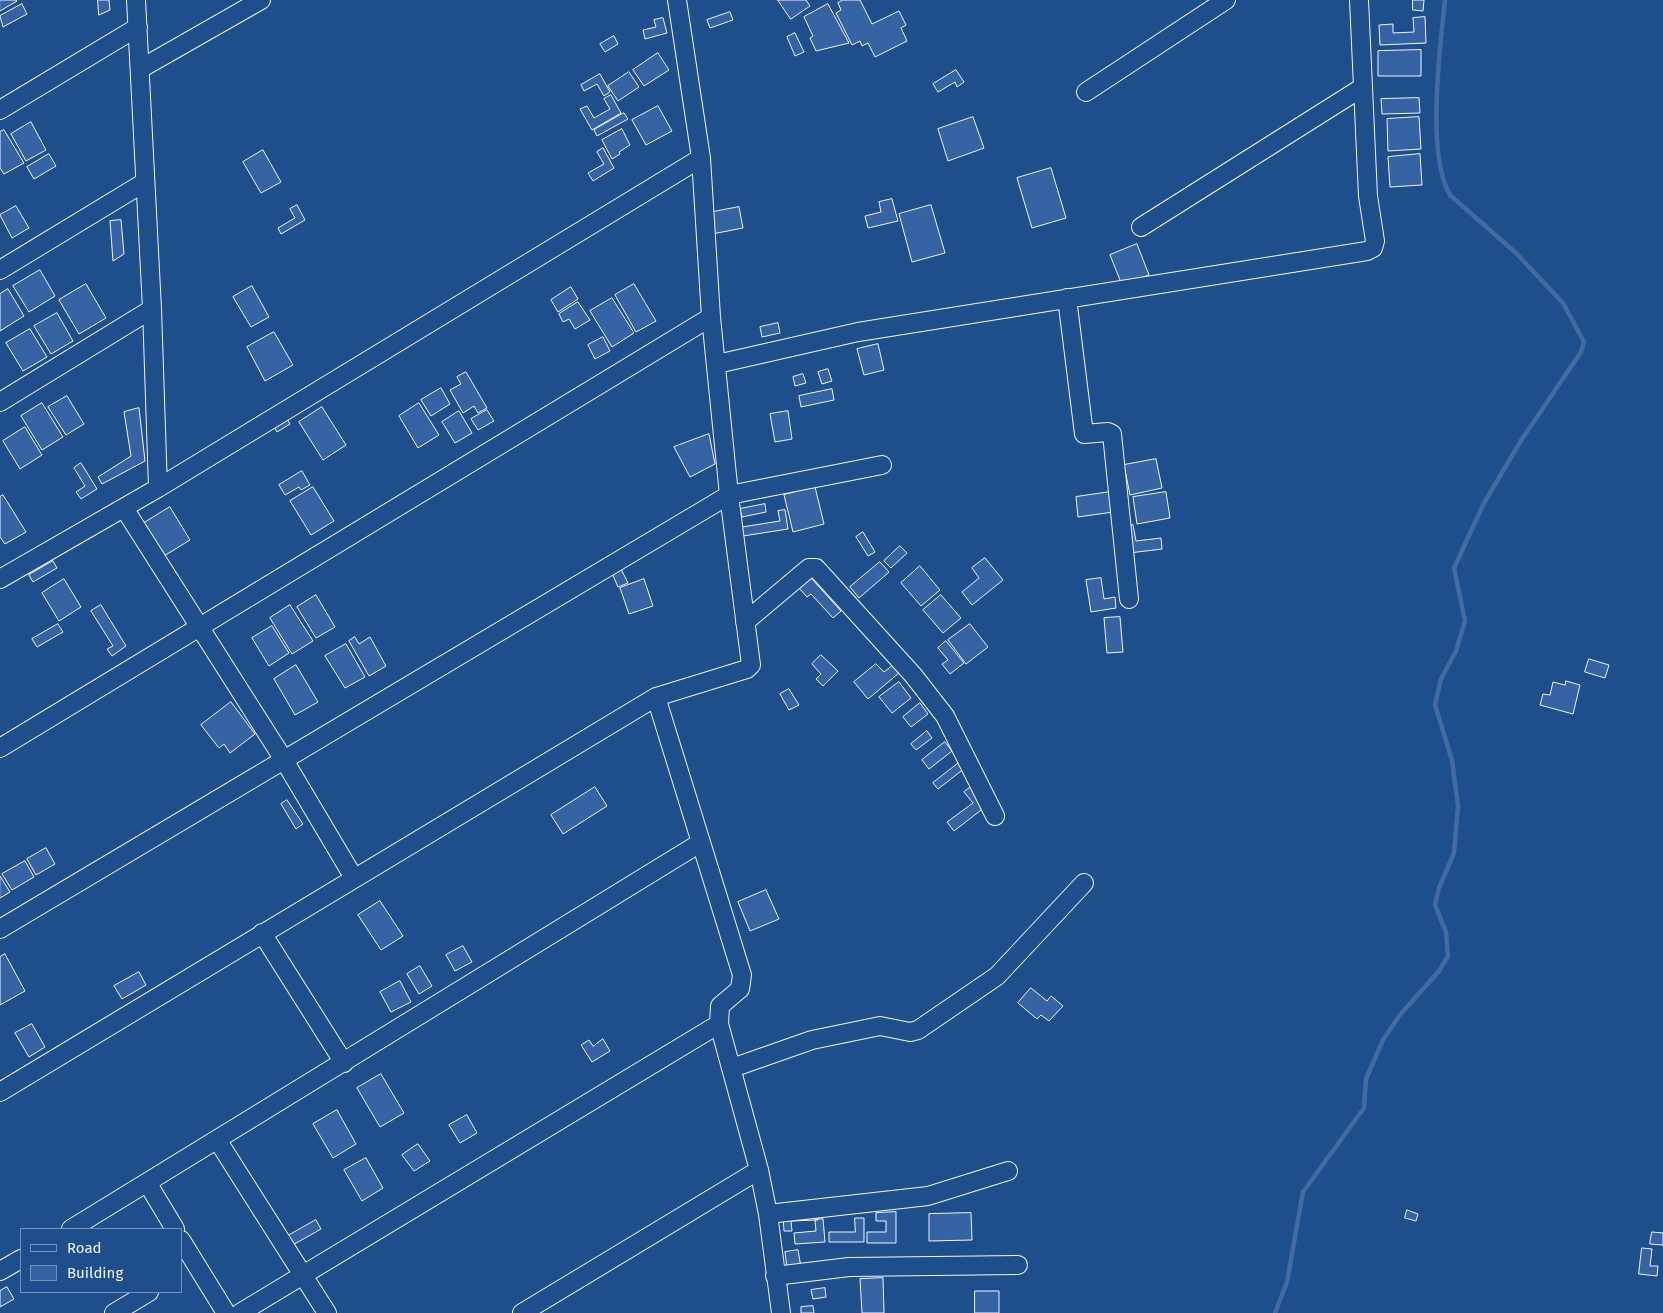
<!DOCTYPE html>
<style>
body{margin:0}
#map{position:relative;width:1663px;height:1313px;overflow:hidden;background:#1f4e8c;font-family:"Fira Sans",sans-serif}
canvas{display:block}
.legend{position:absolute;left:20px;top:1228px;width:162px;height:65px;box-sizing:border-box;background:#1f4e8c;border:1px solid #7391ba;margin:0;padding:6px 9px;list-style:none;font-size:15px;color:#f2f6ff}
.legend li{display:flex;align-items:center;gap:10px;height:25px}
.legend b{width:25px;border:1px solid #7391ba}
</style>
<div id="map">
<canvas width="1663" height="1313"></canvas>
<ul class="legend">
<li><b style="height:6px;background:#1f4e8c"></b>Road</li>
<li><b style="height:14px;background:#3563a3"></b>Building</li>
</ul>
</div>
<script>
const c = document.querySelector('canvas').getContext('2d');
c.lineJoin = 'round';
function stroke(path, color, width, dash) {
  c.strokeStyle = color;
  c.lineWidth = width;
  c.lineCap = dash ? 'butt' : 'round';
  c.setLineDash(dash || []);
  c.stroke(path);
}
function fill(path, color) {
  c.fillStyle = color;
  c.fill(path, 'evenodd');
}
const stream = new Path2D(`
 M 1275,1313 L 1287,1282 L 1303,1192 L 1364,1108 L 1366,1079 L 1383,1040 L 1399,1016 L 1439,971 L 1448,956 L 1446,932 L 1435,905 L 1439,888 L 1454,853 L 1458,806 L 1452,760 L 1435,705 L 1441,679 L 1456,651 L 1465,621 L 1454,568 L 1484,503 L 1522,439 L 1581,352 L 1584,342 L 1563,303 L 1516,253 L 1450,195 C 1426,155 1440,47 1445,0`);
const building = new Path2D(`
 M 0,0 L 16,0 L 17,1 L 0,11 Z
 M 98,0 L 109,0 L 110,10 L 99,15 Z
 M 778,0 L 806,0 L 810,6 L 791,19 Z
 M 843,0 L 860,0 L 872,24 L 899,11 L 906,25 L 901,28 L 907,41 L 875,57 L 868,43 L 862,46 L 860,41 L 852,45 L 836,13 L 841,10 L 838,3 Z
 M 1413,0 L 1424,0 L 1423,11 L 1413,10 Z
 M 22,4 L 27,14 L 3,27 L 0,16 Z
 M 828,4 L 849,43 L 816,51 L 810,38 L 813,36 L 804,17 Z
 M 730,12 L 733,20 L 710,28 L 707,20 Z
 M 1425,17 L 1426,43 L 1380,45 L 1379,25 L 1393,24 L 1393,33 L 1414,32 L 1413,18 Z
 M 663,18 L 667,33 L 645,39 L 643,30 L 656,27 L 654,20 Z
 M 795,33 L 804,52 L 795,56 L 787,37 Z
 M 614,36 L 618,44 L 605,52 L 600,44 Z
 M 1421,50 L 1421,76 L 1378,76 L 1378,51 Z
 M 658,53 L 669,70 L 644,86 L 633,70 Z
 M 956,70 L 964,82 L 957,87 L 955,82 L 938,92 L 933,84 Z
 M 629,72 L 639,87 L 618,101 L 608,86 Z
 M 600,74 L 610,92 L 604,96 L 597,84 L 584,91 L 581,85 Z
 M 611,95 L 621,113 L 592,130 L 580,109 L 587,106 L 594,118 L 610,109 L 604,99 Z
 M 1419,98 L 1420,113 L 1382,114 L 1381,99 Z
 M 658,106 L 672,131 L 646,145 L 632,120 Z
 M 624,113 L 628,119 L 597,136 L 594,130 Z
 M 973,117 L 984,148 L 948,161 L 938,129 Z
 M 1419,117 L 1421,149 L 1388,151 L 1387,119 Z
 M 31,122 L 46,150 L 26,161 L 11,134 Z
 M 622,129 L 630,145 L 619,152 L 620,154 L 612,159 L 602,140 Z
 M 4,130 L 24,163 L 4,174 L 0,168 L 0,132 Z
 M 603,148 L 614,168 L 593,181 L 588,173 L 604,164 L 597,152 Z
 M 263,150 L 281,182 L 261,193 L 243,162 Z
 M 49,154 L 56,166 L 34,179 L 27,167 Z
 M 1420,154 L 1422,185 L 1390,187 L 1388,157 Z
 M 1051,168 L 1066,218 L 1032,228 L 1017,178 Z
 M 892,199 L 898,221 L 868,228 L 865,216 L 881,212 L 879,202 Z
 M 297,205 L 305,220 L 281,234 L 278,228 L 295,218 L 290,209 Z
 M 931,205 L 945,253 L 912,262 L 899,214 Z
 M 16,206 L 29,228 L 12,238 L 0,215 Z
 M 739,207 L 743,228 L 712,234 L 708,213 Z
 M 121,220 L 124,254 L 113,261 L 110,221 Z
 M 1137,244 L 1149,275 L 1122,285 L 1110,255 Z
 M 40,270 L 55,296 L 29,312 L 13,286 Z
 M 86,284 L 106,318 L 79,334 L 59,300 Z
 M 634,284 L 656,321 L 636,332 L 615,295 Z
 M 252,286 L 269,317 L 251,327 L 233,297 Z
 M 571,287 L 578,299 L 558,312 L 551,300 Z
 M 8,289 L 24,316 L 0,331 L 0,294 Z
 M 612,298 L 634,333 L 612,347 L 590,311 Z
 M 578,302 L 590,320 L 575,329 L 569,319 L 563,322 L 559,314 Z
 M 57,313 L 73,341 L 51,354 L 34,326 Z
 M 778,323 L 780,333 L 762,337 L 760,327 Z
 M 30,329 L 47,357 L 23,371 L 6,343 Z
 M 274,332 L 293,365 L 265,381 L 247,347 Z
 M 603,337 L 610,351 L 595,359 L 588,345 Z
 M 878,344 L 884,370 L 864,375 L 857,349 Z
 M 828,369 L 832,381 L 822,384 L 818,372 Z
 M 466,372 L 487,408 L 478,413 L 474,406 L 463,413 L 450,390 L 461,384 L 457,377 Z
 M 803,374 L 806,383 L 795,386 L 793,377 Z
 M 441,388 L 450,404 L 431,416 L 421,400 Z
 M 832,389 L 834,400 L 801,407 L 799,396 Z
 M 67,396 L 84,424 L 66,435 L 48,407 Z
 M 42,403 L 63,437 L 42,450 L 21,416 Z
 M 419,403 L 439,435 L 418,448 L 399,416 Z
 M 322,407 L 346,445 L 323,460 L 299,422 Z
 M 139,408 L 145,461 L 102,484 L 98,477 L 131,456 L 124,412 Z
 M 487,410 L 494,421 L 478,430 L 471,419 Z
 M 459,411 L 472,433 L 455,443 L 442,422 Z
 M 788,411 L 792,439 L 775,442 L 770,414 Z
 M 285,416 L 290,424 L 277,432 L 272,423 Z
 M 25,427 L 42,455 L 20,469 L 3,441 Z
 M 709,434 L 715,464 L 690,477 L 674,447 Z
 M 1156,459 L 1162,488 L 1130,495 L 1124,465 Z
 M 81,463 L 97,489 L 81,499 L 76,492 L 85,486 L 74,468 Z
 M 302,471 L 310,485 L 301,490 L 299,487 L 285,495 L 279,485 Z
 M 313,487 L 334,521 L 311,535 L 290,501 Z
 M 815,487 L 824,524 L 793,532 L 784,495 Z
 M 1110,492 L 1113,512 L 1078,517 L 1076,497 Z
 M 1166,492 L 1170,518 L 1137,524 L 1133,497 Z
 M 3,495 L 26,532 L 5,544 L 0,537 L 0,497 Z
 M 765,504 L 766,512 L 742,517 L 740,509 Z
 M 170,507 L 190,540 L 164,556 L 144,523 Z
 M 785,510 L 788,529 L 743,536 L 742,527 L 780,521 L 778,511 Z
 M 1133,525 L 1136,541 L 1161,538 L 1162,549 L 1129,553 L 1125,526 Z
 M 863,532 L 875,552 L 868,556 L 856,537 Z
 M 900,546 L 907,553 L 891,568 L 884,561 Z
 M 985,558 L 1003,580 L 972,605 L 962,592 L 979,578 L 972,568 Z
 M 53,561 L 57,568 L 33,582 L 29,575 Z
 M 880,562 L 889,572 L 859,598 L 850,587 Z
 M 920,566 L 940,590 L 921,606 L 901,583 Z
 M 620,567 L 628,583 L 618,587 L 611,571 Z
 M 811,578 L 841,611 L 833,618 L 811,594 L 807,597 L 799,588 Z
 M 1101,578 L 1104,599 L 1115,597 L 1116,608 L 1091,612 L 1086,580 Z
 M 64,579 L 81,607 L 59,621 L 42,593 Z
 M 644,579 L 653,606 L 629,614 L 620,588 Z
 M 316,595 L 335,627 L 316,638 L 297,607 Z
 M 941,595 L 961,618 L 943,633 L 923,610 Z
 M 101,605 L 126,646 L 112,656 L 107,649 L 113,646 L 91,611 Z
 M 290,605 L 313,641 L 292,654 L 270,618 Z
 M 1120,617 L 1123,652 L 1107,653 L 1104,618 Z
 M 58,624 L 63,632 L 37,647 L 32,639 Z
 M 970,624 L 988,647 L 966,664 L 948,640 Z
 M 272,626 L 289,653 L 269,666 L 252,638 Z
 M 355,637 L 359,644 L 370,637 L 386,666 L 369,676 L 349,641 Z
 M 946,641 L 964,663 L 950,674 L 942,664 L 948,660 L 938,648 Z
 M 346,644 L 365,677 L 345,688 L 325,656 Z
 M 821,655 L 838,671 L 823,686 L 816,679 L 821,674 L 812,664 Z
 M 1589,659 L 1609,665 L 1605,678 L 1585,672 Z
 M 876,664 L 884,672 L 893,665 L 899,673 L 868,699 L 854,682 Z
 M 296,665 L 318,702 L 295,715 L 274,679 Z
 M 1566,681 L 1580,685 L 1573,714 L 1540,705 L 1543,694 L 1550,695 L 1553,682 L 1565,685 Z
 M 899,682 L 911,698 L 892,713 L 879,697 Z
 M 789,689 L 799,705 L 789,710 L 780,694 Z
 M 231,702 L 255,734 L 230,753 L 224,744 L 219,748 L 201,725 Z
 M 920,703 L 928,714 L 911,727 L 903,717 Z
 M 927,731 L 932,738 L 916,750 L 911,744 Z
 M 945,742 L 952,751 L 929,769 L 922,760 Z
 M 960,762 L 965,768 L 938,789 L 933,783 Z
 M 595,787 L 607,806 L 563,834 L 551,815 Z
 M 971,787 L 985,807 L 954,831 L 947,822 L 973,803 L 964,792 Z
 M 287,800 L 303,824 L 296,829 L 281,804 Z
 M 46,848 L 55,864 L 36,875 L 27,859 Z
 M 25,861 L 34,877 L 12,890 L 2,874 Z
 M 0,876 L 10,892 L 0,898 Z
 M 766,890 L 779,919 L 750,931 L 738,902 Z
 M 380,901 L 403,936 L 381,950 L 358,915 Z
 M 463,946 L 472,962 L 455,971 L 446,955 Z
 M 5,954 L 25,991 L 0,1005 L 0,957 Z
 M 420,966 L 432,986 L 419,994 L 407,974 Z
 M 139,972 L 146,985 L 122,999 L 114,986 Z
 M 400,981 L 411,1002 L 391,1012 L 380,992 Z
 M 1031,988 L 1047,1001 L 1051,996 L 1063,1006 L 1049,1021 L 1041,1015 L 1037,1019 L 1018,1003 Z
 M 32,1024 L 45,1047 L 29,1057 L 15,1033 Z
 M 603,1039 L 610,1051 L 592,1062 L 581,1045 L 589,1040 L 593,1046 Z
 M 381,1074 L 404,1113 L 380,1127 L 357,1088 Z
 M 337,1110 L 356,1144 L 333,1158 L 313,1124 Z
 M 467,1115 L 477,1133 L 460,1143 L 449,1125 Z
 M 418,1144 L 430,1161 L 414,1171 L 402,1155 Z
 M 366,1158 L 383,1188 L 362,1201 L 344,1170 Z
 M 1407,1210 L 1418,1214 L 1416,1221 L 1405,1218 Z
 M 896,1212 L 896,1243 L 867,1243 L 867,1232 L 886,1232 L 886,1221 L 876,1221 L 876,1213 Z
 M 817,1213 L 818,1220 L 791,1221 L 792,1231 L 784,1231 L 783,1215 Z
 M 971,1213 L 972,1240 L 929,1241 L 929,1214 Z
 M 855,1218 L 864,1218 L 864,1242 L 829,1242 L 829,1232 L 855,1232 Z
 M 823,1219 L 825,1242 L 795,1244 L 794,1233 L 816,1231 L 815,1220 Z
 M 316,1220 L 321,1229 L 291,1246 L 286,1237 Z
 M 1652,1232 L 1663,1233 L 1663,1245 L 1650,1244 Z
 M 1642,1248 L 1652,1249 L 1650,1266 L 1658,1266 L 1657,1276 L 1639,1274 Z
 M 798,1250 L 801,1267 L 787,1268 L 785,1252 Z
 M 883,1278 L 884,1313 L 862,1313 L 860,1279 Z
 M 7,1287 L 14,1299 L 0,1307 L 0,1291 Z
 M 825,1288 L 826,1297 L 813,1299 L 811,1290 Z
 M 975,1291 L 999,1291 L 999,1313 L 975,1313 Z
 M 813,1306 L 814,1313 L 801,1313 L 801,1307 Z`);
const minor = new Path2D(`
 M 136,0 L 152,309 L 158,488
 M 677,0 L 701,158 L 711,317 L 729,495 L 751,665 L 747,669 L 656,697 L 742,975 L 740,989 L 720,1006 L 719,1024 L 759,1170 L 768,1214 L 781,1313
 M 140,69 L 261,0
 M 1086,92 L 1226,0
 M 0,110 L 138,27
 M 1141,227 L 1363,87
 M 0,270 L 145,182
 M 1067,298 L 1084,434 L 1108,432 L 1112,434 L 1129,599
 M 717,364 L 858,332 L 1367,251 L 1373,248 L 1375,241 L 1368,196 L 1359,0
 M 0,402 L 152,309
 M 124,508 L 284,760 L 354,878
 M 0,579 L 158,488 L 701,158
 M 745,622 L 809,568 L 816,568 L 913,675 L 945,716 L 995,816
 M 0,748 L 711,317
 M 0,929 L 729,495 L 882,465
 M 262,933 L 344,1063
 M 732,1068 L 812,1040 L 880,1026 L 910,1032 L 918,1030 L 997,976 L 1084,883
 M 0,1092 L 656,697
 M 218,1141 L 327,1313
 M 148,1184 L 175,1229
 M 768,1214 L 928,1196 L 1008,1171
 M 71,1229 L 700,843
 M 181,1240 L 226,1313
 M 0,1271 L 21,1259
 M 775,1276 L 849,1267 L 1018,1265
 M 114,1313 L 149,1292
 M 240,1313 L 719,1024
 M 522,1313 L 759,1170`);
stroke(stream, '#446ba0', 4.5);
fill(building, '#3563a3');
stroke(building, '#f2f6ff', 1);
stroke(minor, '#f2f6ff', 20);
stroke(minor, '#1f4e8c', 18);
</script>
